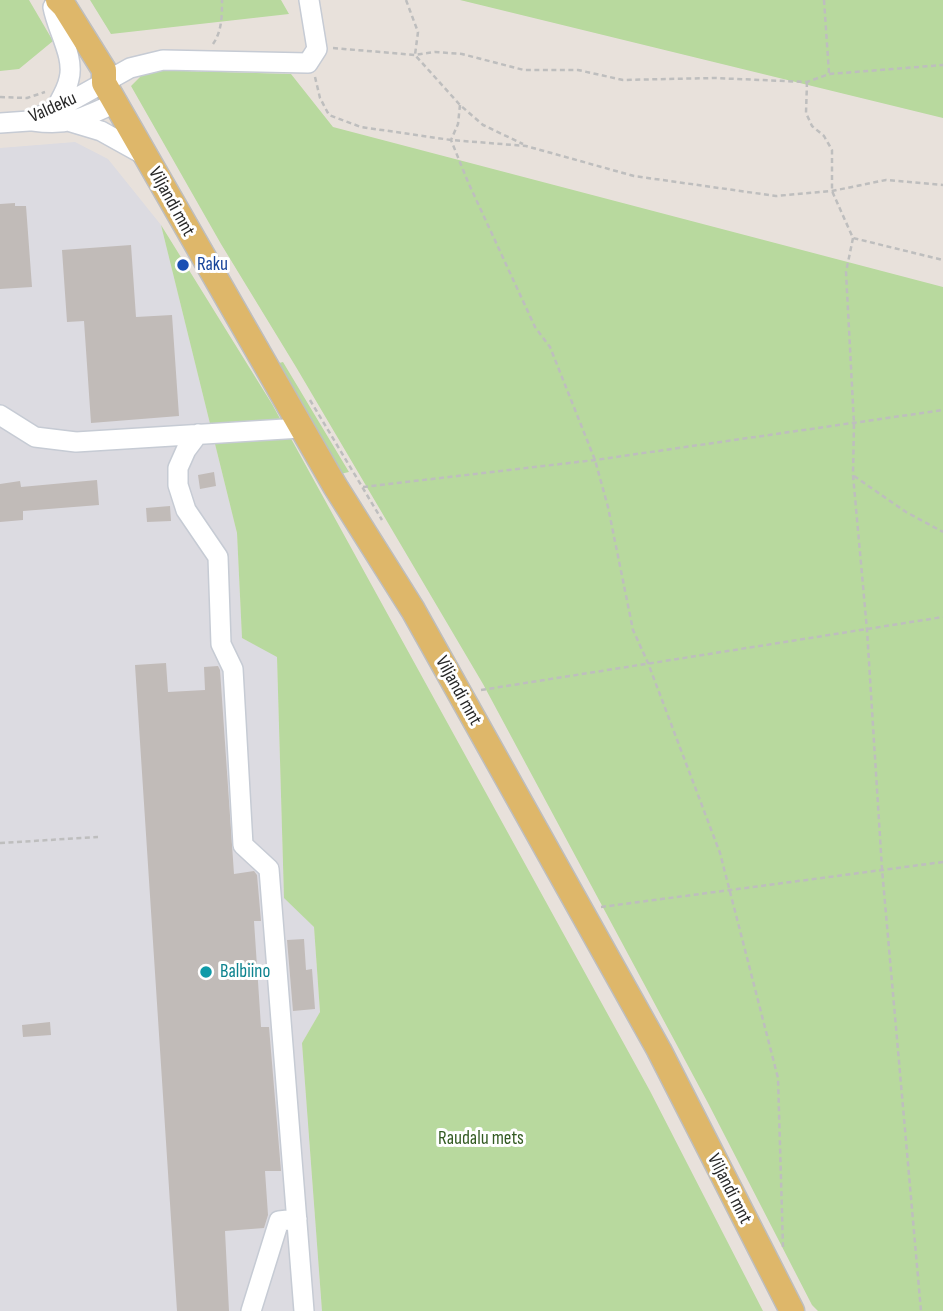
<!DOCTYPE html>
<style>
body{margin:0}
canvas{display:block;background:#e8e1db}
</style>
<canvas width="943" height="1311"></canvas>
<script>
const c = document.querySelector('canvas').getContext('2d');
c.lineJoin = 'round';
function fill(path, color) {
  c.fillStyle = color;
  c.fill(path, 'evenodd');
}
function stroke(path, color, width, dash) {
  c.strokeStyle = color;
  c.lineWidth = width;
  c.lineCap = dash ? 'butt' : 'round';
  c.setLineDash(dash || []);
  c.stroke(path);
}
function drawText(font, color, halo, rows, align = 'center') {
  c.font = font + ' "Sofia Sans Condensed",sans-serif';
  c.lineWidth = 6;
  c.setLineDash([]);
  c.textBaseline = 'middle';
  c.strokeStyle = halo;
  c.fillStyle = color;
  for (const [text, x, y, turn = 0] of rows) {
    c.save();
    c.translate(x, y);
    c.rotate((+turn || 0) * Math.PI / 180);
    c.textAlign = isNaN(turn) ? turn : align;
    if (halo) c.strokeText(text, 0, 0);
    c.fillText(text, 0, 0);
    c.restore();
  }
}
const industrial = new Path2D(`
 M 75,142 L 108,159 L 161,225 L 237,533 L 242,638 L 277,656 L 284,897 L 314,927 L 320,1012 L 302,1043 L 322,1311 L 0,1311 L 0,148 Z`);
const green = new Path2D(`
 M 0,0 L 29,0 L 53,41 L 19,69 L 0,71 Z
 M 90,0 L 281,0 L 289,14 L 111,34 Z
 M 460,0 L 943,0 L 943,118 Z
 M 149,70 L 291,74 L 333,127 L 943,287 L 943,1311 L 818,1311 L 812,1305 L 708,1103 L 483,684 L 296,367 L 221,244 L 131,86 L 140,77 L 138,72 Z
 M 161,225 L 272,404 L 650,1091 L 763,1311 L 322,1311 L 302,1043 L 320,1012 L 314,927 L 284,898 L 277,657 L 242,638 L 237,533 Z
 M 283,362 L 349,472 L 340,474 L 299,404 L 279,363 Z`);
const building = new Path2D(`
 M 15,203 L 15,206 L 26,206 L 32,287 L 0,289 L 0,204 Z
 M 131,245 L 136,317 L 172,315 L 179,416 L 91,423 L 84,321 L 67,322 L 62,250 Z
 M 214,472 L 216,486 L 200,489 L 198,475 Z
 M 97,480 L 99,505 L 23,511 L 23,520 L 0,522 L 0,484 L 20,481 L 21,487 Z
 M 170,506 L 171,521 L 147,522 L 146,508 Z
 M 166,663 L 168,692 L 205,690 L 204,667 L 218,666 L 220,670 L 234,874 L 254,871 L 257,875 L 261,921 L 254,921 L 261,1027 L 269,1027 L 281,1171 L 265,1171 L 268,1215 L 264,1228 L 225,1231 L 229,1311 L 177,1311 L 135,665 Z
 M 304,939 L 306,970 L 312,969 L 315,1009 L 293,1011 L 287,940 Z
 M 50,1022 L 51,1035 L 23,1037 L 22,1025 Z`);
const path = new Path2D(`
 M 406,0 L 418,32 L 415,55 L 460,105 L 483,125 L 523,144
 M 824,0 L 829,73
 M 213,44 C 222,31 222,16 222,0
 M 333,48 L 415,55 L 435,52 L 462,54 L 524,70 L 578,70 L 623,80 L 714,78 L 807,82 L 829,74 L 943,65
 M 315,77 L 320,98 L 329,115 L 361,127 L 451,140 L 526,146 L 634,176 L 776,196 L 832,191 L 886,180 L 943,185
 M 807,82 L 806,113 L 812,126 L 824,136 L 832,150 L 832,191 L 853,238 L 943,260
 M 0,97 L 27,98 L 45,92
 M 460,105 L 458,124 L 451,140 L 468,182 L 535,327 L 550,347 L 595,460 L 608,507 L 633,630 L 648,663 L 720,853 L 778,1078 L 783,1247
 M 853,238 L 846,272 L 854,424 L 853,475 L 867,630 L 882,869 L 921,1311
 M 310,400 L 382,520
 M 854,476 L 906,512 L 943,532
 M 363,487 L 595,460 L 943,410
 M 481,690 L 943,617
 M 0,843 L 98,837
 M 601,907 L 943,862`);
const minor = new Path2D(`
 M 53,7 C 57,30 75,57 69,79 C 67,90 60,100 55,110
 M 33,121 C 69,126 83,118 115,103
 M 71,122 L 101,131 L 146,156
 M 0,123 L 29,121 L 55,110 L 130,68 L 163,60 L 308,63 L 317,49 L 309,0
 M 0,415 L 35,437 L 76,442 L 301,428
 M 198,434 L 186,450 L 178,468 L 178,485 L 186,510 L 218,557 L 221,644 L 233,669 L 243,845 L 269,869 L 304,1311
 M 251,1311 L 279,1221 L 297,1219`);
const major = new Path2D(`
 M 58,0 L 64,6 L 104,70 L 104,83 L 335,486 L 413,610 L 659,1050 L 792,1311`);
const markers = [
 [183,265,7,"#1a4fb4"],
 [206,972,7,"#0f9aa8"]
];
const streetNames = [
 ["Valdeku",53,108,-24],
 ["Viljandi mnt",171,202,61],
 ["Viljandi mnt",458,691,61],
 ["Viljandi mnt",729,1189,63]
];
const transitNames = [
 ["Raku",197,265]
];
const cultureNames = [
 ["Balbiino",220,972]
];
const parkNames = [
 ["Raudalu mets",481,1139]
];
fill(industrial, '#dcdbe1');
fill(green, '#b8d99e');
fill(building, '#c1bbb8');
stroke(minor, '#c6cbd4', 22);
stroke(major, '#bebebe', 27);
stroke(path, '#bebebe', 2.5, [5, 3.5]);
stroke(minor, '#fff', 19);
stroke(major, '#deb76a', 24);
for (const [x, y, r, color] of markers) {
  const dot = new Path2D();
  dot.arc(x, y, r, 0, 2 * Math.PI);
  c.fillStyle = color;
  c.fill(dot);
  stroke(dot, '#fff', 2.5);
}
drawText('19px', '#282828', '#fff', streetNames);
drawText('19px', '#164399', '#fff', transitNames, 'left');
drawText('19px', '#0d838f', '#fff', cultureNames, 'left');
drawText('19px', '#335b22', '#fff', parkNames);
</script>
